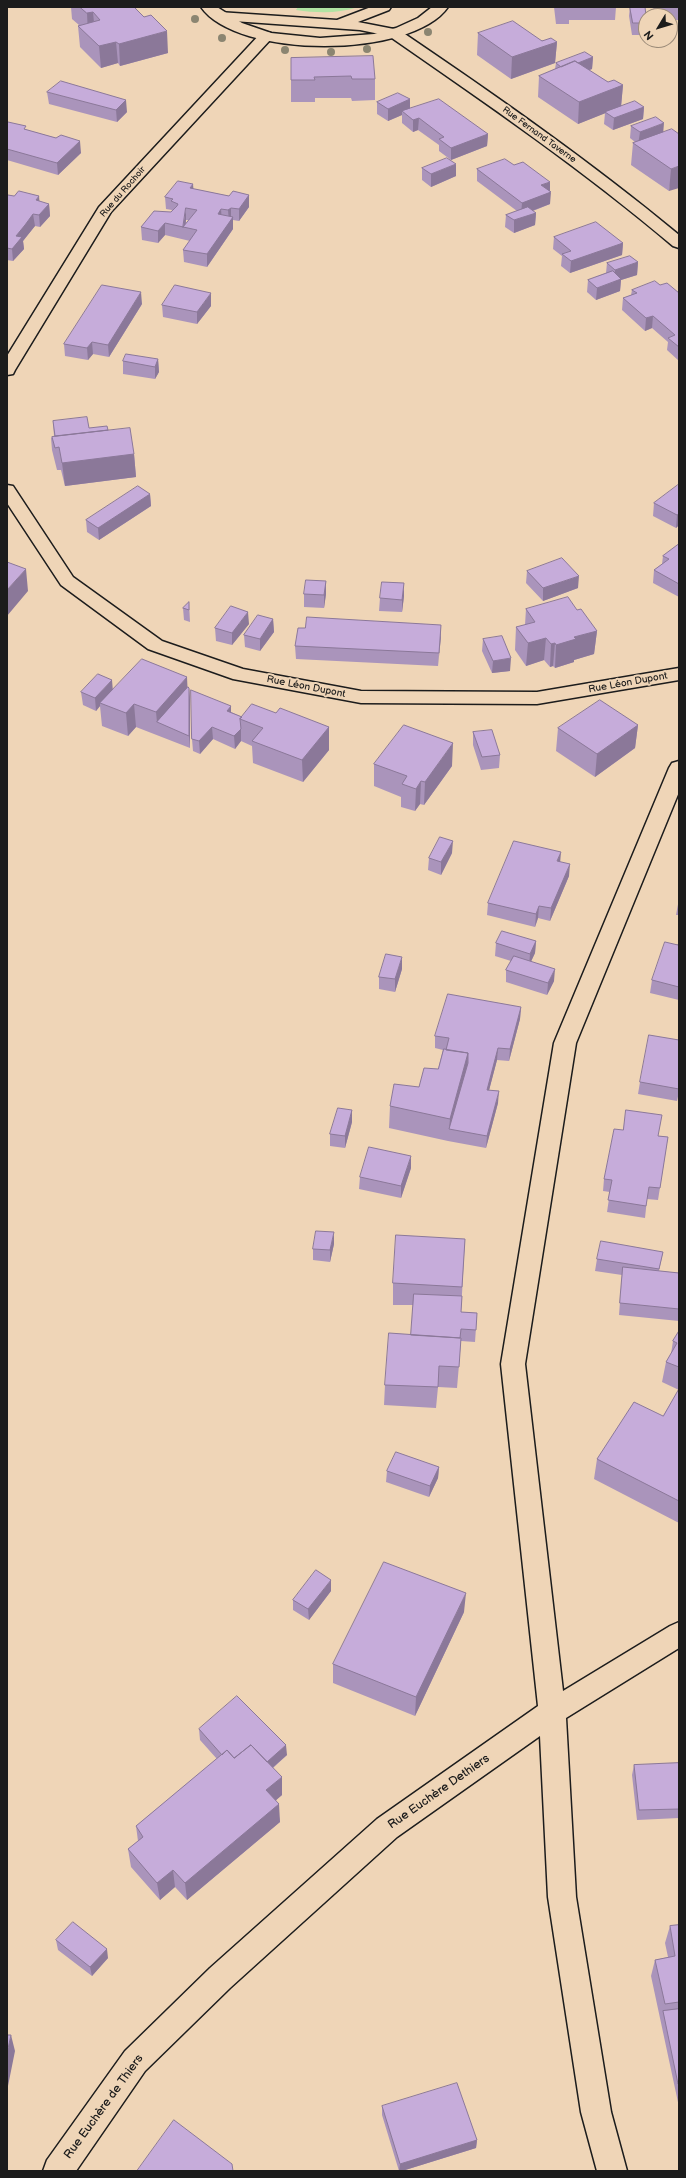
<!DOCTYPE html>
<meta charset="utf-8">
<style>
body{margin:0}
#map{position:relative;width:686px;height:2178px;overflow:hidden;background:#efd5b7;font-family:"Balsamiq Sans",sans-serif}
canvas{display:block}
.frame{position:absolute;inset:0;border:8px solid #1c1c1c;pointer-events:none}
.north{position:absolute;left:638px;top:8px;width:40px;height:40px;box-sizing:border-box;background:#efd5b7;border:1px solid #9b8b79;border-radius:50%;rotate:232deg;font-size:11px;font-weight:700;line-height:16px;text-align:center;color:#1c1c1c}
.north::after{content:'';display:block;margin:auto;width:14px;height:18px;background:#1c1c1c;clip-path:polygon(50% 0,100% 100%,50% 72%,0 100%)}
</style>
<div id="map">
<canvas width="686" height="2178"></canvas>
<div class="frame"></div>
<div class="north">N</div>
</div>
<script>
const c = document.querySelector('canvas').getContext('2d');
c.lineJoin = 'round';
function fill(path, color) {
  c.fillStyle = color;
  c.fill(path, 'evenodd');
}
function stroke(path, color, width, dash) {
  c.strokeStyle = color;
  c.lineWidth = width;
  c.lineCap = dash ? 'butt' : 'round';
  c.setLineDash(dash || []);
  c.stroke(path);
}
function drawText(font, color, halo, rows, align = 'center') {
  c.font = font + ' "Balsamiq Sans",sans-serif';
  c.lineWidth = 4;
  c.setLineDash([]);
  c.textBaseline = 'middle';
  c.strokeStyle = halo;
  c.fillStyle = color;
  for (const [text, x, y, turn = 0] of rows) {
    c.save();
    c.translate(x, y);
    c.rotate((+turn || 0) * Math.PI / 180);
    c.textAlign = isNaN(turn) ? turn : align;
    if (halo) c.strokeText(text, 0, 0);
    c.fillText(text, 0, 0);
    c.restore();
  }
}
const green = new Path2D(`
 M 298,7 L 358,7 C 337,14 317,13 296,10 Z`);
const service = new Path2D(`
 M 371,7 L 391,7 L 389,10 L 358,22 L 399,30 L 401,33 L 399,36 L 394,37 L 360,30 L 219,20 L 212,16 L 219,12 L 337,20 Z`);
const minor = new Path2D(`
 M 394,29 L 399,30 C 495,95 590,161 679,235 L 679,248 L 673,246 C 583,170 486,103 389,36 L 387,33 L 389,30 Z
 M 266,32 L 271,33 L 273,36 L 271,39 L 111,212 L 15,370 L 13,374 L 7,375 L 7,356 L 99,207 L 261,33 Z
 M 7,485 L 13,486 L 73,577 L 162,641 L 243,669 L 361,691 L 537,692 L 679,668 L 679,680 L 537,704 L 361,703 L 233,679 L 148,649 L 61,585 L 7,503 Z
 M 679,761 L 679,792 L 576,1043 L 525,1364 L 563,1691 L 670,1626 L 679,1622 L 679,1648 L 566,1718 L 576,1897 L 611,2112 L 627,2171 L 597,2171 L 581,2112 L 548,1897 L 540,1736 L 397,1837 L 230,1988 L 145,2071 L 76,2171 L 43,2171 L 47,2160 L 125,2051 L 210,1968 L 377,1819 L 538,1706 L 501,1364 L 554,1043 L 669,768 L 672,763 Z`);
const tertiary = new Path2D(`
 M 201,7 L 217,7 L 242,23 L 271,33 L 320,38 L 374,34 L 396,28 L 418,18 L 432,7 L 448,7 C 412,59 237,59 201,7 Z`);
const trees = [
 [195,19],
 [428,32],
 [222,38],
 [367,49],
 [285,50],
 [331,52]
];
const wall = new Path2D(`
 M 71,7 L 135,7 L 168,53 L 120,66 L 118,63 L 101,68 L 80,47 L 78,26 L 79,25 L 72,19 Z
 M 554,7 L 616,7 L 615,20 L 569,20 L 569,24 L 556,24 Z
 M 630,7 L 645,7 L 646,16 L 646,35 L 632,35 L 629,16 Z
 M 653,7 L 679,7 L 679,20 L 670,20 L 670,23 L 670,16 L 655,16 Z
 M 478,33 L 557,42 L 555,63 L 511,79 L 477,55 Z
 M 593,57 L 592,69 L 589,70 L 608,82 L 623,85 L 621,106 L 644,107 L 643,119 L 613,130 L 604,124 L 605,113 L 578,124 L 538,97 L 539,76 L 555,69 L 556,63 Z
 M 291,58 L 375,79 L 375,100 L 352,101 L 351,98 L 315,98 L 315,102 L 291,102 Z
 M 47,92 L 127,112 L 117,122 L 49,104 Z
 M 410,99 L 410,109 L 488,134 L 487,146 L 451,160 L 439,151 L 439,145 L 418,130 L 413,132 L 402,123 L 402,115 L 388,121 L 377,114 L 377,102 Z
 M 7,123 L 27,130 L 56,138 L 81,153 L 58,175 L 7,160 Z
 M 631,126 L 663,132 L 679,134 L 669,191 L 631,165 L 633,143 L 635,142 L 630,138 Z
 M 422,168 L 456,176 L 431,187 L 422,180 Z
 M 477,169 L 550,192 L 550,204 L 533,211 L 536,213 L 535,225 L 514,233 L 505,227 L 506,215 L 517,211 L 477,181 Z
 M 194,189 L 229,196 L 249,195 L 249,207 L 239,221 L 233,220 L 233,229 L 207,267 L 184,262 L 183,250 L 190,241 L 165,235 L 158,243 L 142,240 L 141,227 L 171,212 L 172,210 L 166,209 L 165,197 ZM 186,220 L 189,220 L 186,224 Z
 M 7,196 L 49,204 L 50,216 L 40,227 L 35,226 L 26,237 L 23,241 L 24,249 L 13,261 L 7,260 Z
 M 554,237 L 623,243 L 622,255 L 570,273 L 561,266 L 562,256 L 553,249 Z
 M 638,262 L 637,275 L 621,280 L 620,291 L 596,300 L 587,292 L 588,280 L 606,273 L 607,263 Z
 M 660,285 L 679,293 L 679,361 L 667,350 L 668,342 L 652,328 L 645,331 L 622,310 L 623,298 L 631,295 L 632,290 Z
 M 142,304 L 109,357 L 93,354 L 88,360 L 65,356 L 64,344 Z
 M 162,305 L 211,306 L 197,324 L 163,317 Z
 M 158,359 L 159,372 L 155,379 L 123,374 L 123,361 Z
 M 53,421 L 89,428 L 108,430 L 134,454 L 136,477 L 65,486 L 61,470 L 57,470 L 52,450 L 51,438 L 54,436 Z
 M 679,486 L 679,525 L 676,528 L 653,516 L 654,503 Z
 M 150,494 L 151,506 L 99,540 L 87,532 L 86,520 Z
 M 679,544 L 679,597 L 653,583 L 654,570 L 662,564 L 663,556 Z
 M 527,571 L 578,588 L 543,601 L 526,583 Z
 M 326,581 L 326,594 L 324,608 L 304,607 L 304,594 Z
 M 404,596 L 402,612 L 379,611 L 380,598 Z
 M 189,602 L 190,622 L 184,620 L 183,608 Z
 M 526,609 L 577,610 L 597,631 L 594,654 L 574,660 L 574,662 L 555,668 L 553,666 L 550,667 L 544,660 L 526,666 L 515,650 L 516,627 L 525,625 Z
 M 273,619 L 274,632 L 260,651 L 245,647 L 244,635 Z
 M 249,624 L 232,645 L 216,641 L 215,628 Z
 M 441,625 L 438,666 L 296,659 L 295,646 L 305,628 Z
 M 483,639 L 510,671 L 492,673 L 482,651 Z
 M 188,687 L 189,688 L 190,700 L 190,748 L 136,727 L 128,736 L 102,726 L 100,706 L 96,711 L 83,705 L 81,692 L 113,689 Z
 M 231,706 L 231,712 L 242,717 L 276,713 L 329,727 L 329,750 L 303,782 L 253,763 L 252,746 L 241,741 L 235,749 L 213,739 L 200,754 L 193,751 L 192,739 Z
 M 638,725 L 635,748 L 595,777 L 556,751 L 558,728 Z
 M 473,732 L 500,755 L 499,768 L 481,770 L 473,745 Z
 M 374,764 L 452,766 L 424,805 L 420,804 L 415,811 L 401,807 L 401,797 L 374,786 Z
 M 452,853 L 441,875 L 428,870 L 429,858 Z
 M 560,862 L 569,876 L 550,921 L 538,918 L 535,927 L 487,915 L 488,903 Z
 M 679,899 L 679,915 L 676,915 Z
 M 536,941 L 535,953 L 531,961 L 554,981 L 547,995 L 506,982 L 506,970 L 511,961 L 495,956 L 496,943 Z
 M 679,942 L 679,1000 L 650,993 L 652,980 L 678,945 Z
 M 402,969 L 395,992 L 379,989 L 379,977 Z
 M 521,1007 L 520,1019 L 509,1061 L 497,1060 L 489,1090 L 498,1103 L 486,1148 L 448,1141 L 389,1128 L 390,1106 L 419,1087 L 438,1069 L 443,1050 L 435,1048 L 435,1036 Z
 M 679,1040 L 679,1092 L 677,1101 L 638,1094 L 640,1082 Z
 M 352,1110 L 352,1122 L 345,1148 L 330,1146 L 330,1134 Z
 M 659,1136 L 668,1137 L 658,1200 L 647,1199 L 645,1218 L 607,1212 L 610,1192 L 603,1191 L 604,1179 Z
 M 411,1168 L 401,1198 L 359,1189 L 360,1177 Z
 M 465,1239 L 461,1312 L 477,1313 L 475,1342 L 461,1341 L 457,1388 L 438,1387 L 436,1408 L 384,1405 L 385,1385 L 411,1335 L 413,1305 L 393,1305 L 393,1283 Z
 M 334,1244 L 330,1262 L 313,1260 L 313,1249 Z
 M 663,1252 L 659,1271 L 679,1273 L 679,1321 L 619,1315 L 622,1275 L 595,1271 L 597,1259 Z
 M 679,1331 L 679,1523 L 594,1479 L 597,1459 L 663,1416 L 679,1390 L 662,1382 L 666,1362 L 671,1354 L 673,1341 Z
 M 439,1467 L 438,1478 L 429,1497 L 386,1482 L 387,1471 Z
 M 331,1591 L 309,1620 L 293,1610 L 293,1600 Z
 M 464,1612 L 415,1716 L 333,1683 L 333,1664 Z
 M 199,1729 L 287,1755 L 273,1768 L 282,1795 L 276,1800 L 280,1822 L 187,1900 L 175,1887 L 160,1900 L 131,1867 L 128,1849 L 138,1841 L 136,1826 L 217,1759 L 200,1740 Z
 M 679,1763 L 679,1818 L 637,1820 L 632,1775 L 634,1765 Z
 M 679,1925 L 679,2107 L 651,1976 L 655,1960 L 668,1957 L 665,1943 L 670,1926 Z
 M 56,1940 L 108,1958 L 92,1976 L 58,1950 Z
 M 382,2106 L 477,2140 L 476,2148 L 402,2171 L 399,2171 L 382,2115 Z`);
const shadedWall = new Path2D(`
 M 93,12 L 95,33 L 88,35 L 87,13 Z
 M 167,31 L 168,53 L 120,66 L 119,44 Z
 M 116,42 L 118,63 L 101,68 L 99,46 Z
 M 557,42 L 555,63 L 511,79 L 512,57 Z
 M 593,57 L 592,69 L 563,80 L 564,69 Z
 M 623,85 L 621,107 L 578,124 L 579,102 Z
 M 410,99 L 410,111 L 402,111 L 402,115 L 388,121 L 388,109 Z
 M 126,100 L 127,112 L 117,122 L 116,110 Z
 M 644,107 L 643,119 L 613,130 L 614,118 Z
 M 419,118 L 418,130 L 413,132 L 413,120 Z
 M 664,123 L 663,135 L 638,145 L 640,132 Z
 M 488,134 L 487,146 L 451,160 L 451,148 Z
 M 80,141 L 81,153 L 58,175 L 57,163 Z
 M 456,164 L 456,176 L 431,187 L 431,174 Z
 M 679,166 L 679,188 L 669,191 L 671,169 Z
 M 550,182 L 550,193 L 551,192 L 550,204 L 521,215 L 522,203 L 541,185 Z
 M 193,184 L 194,196 L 190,188 Z
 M 249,195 L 249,207 L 239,221 L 239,209 Z
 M 39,196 L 40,208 L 36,200 Z
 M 49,204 L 50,216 L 40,227 L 39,215 Z
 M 186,208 L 186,220 L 185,228 L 183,227 Z
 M 231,208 L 231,219 L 233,217 L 233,229 L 207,267 L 207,254 L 229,222 L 228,210 Z
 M 221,209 L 222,222 L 218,214 Z
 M 536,213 L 535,225 L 514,233 L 514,220 Z
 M 33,214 L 35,226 L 23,241 L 24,249 L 13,261 L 12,249 L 16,236 Z
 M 165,223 L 165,235 L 158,243 L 158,231 Z
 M 623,243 L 622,255 L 570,273 L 571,261 Z
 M 638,262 L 637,275 L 621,280 L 620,291 L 596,300 L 597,288 L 614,282 L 615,270 Z
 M 141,292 L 142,304 L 109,357 L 108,345 Z
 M 211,293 L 211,306 L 197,324 L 197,312 Z
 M 653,316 L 652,328 L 645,331 L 646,318 Z
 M 92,342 L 93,354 L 88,360 L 87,348 Z
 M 158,359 L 159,372 L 155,379 L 155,367 Z
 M 134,454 L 136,477 L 65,486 L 62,463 Z
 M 150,494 L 151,506 L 99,540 L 98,528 Z
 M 679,514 L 679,525 L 676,528 L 677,515 Z
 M 26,569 L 28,591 L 7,616 L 7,590 Z
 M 579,576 L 578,588 L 543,601 L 543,588 Z
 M 326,581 L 326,594 L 324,608 L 324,595 Z
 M 404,583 L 404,596 L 402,612 L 402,600 Z
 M 248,612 L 249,624 L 232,645 L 232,633 Z
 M 273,619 L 274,632 L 260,651 L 260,639 Z
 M 441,625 L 441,637 L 438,666 L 439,653 Z
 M 597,631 L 594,654 L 574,660 L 574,662 L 555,668 L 556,645 L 574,637 Z
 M 546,638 L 544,660 L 526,666 L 528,643 Z
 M 555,643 L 553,666 L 550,667 L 551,644 Z
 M 511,658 L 510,671 L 492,673 L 493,661 Z
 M 187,677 L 188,699 L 157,722 L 156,712 Z
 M 112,680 L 113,692 L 100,703 L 100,706 L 96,711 L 95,698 Z
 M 189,688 L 190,700 L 190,748 L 189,736 Z
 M 134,704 L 136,727 L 128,736 L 126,713 Z
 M 231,706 L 231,719 L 227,711 Z
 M 638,725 L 635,748 L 595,777 L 597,754 Z
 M 212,727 L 213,739 L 200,754 L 199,741 Z
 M 329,727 L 329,750 L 303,782 L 302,760 Z
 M 241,729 L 241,741 L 235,749 L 234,736 Z
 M 453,743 L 452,766 L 424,805 L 425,782 Z
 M 421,781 L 420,804 L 415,811 L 416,789 Z
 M 453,841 L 452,853 L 441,875 L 441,862 Z
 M 561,852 L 560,864 L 557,861 Z
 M 570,864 L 569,876 L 550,921 L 551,908 Z
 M 539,906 L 538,918 L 535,927 L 536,914 Z
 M 536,941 L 535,953 L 529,966 L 530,954 Z
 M 402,957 L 402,969 L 395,992 L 395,979 Z
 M 555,969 L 554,981 L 547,995 L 548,983 Z
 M 521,1007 L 520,1019 L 509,1061 L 510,1049 Z
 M 498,1048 L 497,1060 L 486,1102 L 487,1090 Z
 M 468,1053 L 467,1075 L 449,1129 L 450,1119 Z
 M 499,1091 L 498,1103 L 486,1148 L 487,1136 Z
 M 352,1110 L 352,1122 L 345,1148 L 345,1136 Z
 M 411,1156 L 411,1168 L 401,1198 L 401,1186 Z
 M 334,1232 L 334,1244 L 330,1262 L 330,1250 Z
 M 439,1467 L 438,1478 L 429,1497 L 430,1486 Z
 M 331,1580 L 331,1591 L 309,1620 L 308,1609 Z
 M 466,1593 L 464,1612 L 415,1716 L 416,1697 Z
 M 286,1745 L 287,1755 L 264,1775 L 263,1765 Z
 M 282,1777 L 282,1795 L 267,1808 L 266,1790 Z
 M 279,1804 L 280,1822 L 187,1900 L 185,1883 Z
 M 173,1870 L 175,1887 L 160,1900 L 157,1883 Z
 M 107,1949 L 108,1958 L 92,1976 L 90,1967 Z
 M 11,2035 L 15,2051 L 7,2091 L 7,2053 Z
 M 477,2140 L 476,2148 L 402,2171 L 399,2171 L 400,2164 Z`);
const building = new Path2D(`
 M 80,7 L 134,7 L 144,17 L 151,15 L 167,31 L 119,44 L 116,42 L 99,46 L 78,26 L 100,20 L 93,12 L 87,13 Z
 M 630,7 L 645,7 L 646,16 L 646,23 L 633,23 Z
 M 513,21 L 542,41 L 551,38 L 557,42 L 512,57 L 478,33 Z
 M 585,52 L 593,57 L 578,63 L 575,61 L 561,67 L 556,63 Z
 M 373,56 L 375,79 L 352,79 L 351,76 L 314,77 L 315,80 L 291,80 L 291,58 Z
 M 575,61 L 608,82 L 614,80 L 623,85 L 579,102 L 539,76 Z
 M 61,81 L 126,100 L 116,110 L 47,92 Z
 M 398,93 L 410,99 L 388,109 L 377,102 Z
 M 439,99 L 488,134 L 451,148 L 439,139 L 444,137 L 419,118 L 413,120 L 402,111 Z
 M 635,101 L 644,107 L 614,118 L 605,112 Z
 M 656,117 L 664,123 L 640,132 L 631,126 Z
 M 8,122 L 26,126 L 24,129 L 56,138 L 61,135 L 80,141 L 57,163 L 7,149 L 7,123 Z
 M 672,129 L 679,134 L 679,166 L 671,169 L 633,143 Z
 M 447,158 L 456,164 L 431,174 L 422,168 Z
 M 505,159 L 514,165 L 523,162 L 550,182 L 541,185 L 551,192 L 522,203 L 477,169 Z
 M 178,181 L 193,184 L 190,188 L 229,196 L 233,191 L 249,195 L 239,209 L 231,208 L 228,210 L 221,209 L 218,214 L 233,217 L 207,254 L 183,250 L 197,230 L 165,223 L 158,231 L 141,227 L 154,211 L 171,212 L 177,206 L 178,204 L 171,201 L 173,199 L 165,197 ZM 186,208 L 197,210 L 183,227 Z
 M 19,191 L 39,196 L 36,200 L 49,204 L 39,215 L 33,214 L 25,225 L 16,236 L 22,237 L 12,249 L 7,248 L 7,196 L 8,195 L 14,196 Z
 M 528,207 L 536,213 L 514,220 L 506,215 Z
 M 596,222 L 623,243 L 571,261 L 562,254 L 571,251 L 554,237 Z
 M 630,256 L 638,262 L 615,270 L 607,263 Z
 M 613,271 L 621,279 L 597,288 L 588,280 Z
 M 655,281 L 660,285 L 667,283 L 679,293 L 679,347 L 668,338 L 675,335 L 653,316 L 646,318 L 623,298 L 637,293 L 632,290 Z
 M 102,285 L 141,292 L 108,345 L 92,342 L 87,348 L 64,344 Z
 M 175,285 L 211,293 L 197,312 L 162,305 Z
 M 126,354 L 158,359 L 155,367 L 123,361 Z
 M 87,417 L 89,428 L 107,426 L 108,430 L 55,436 L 53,421 Z
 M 130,428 L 134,454 L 62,463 L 59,447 L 55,448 L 52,437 Z
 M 678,485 L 679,486 L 679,514 L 677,515 L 654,503 Z
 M 138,486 L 150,494 L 98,528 L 86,520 Z
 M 679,544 L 679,584 L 654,570 L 669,559 L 663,556 Z
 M 562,558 L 579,576 L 543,588 L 527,571 Z
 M 7,562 L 26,569 L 7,590 Z
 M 306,580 L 326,581 L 324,595 L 304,594 Z
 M 382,582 L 404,583 L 402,600 L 380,598 Z
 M 568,597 L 577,610 L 581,609 L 597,631 L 574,637 L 576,639 L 556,645 L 555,643 L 551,644 L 546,638 L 528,643 L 516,627 L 535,622 L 526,609 Z
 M 189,602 L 189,610 L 183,608 Z
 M 231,606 L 248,612 L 232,633 L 215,628 Z
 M 258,615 L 273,619 L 260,639 L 244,635 Z
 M 307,617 L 441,625 L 439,653 L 295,646 L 298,628 L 305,628 Z
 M 502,636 L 511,658 L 493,661 L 483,639 Z
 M 142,659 L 187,677 L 156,712 L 134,704 L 126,713 L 100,703 Z
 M 98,674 L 112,680 L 95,698 L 81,692 Z
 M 188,687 L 189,688 L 189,736 L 157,722 Z
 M 191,690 L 231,706 L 227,711 L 242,717 L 240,719 L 241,729 L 234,736 L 212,727 L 199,741 L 192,739 Z
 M 600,700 L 638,725 L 597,754 L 558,728 Z
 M 252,704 L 276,713 L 280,708 L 329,727 L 302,760 L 252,741 L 263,728 L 240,719 Z
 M 404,725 L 453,743 L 425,782 L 421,781 L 416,789 L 402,784 L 407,776 L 374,764 Z
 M 492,730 L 500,755 L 482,757 L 473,732 Z
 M 440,837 L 453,841 L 441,862 L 429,858 Z
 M 514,841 L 561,852 L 557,861 L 570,864 L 551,908 L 539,906 L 536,914 L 488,903 Z
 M 502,931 L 536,941 L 530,954 L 496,943 Z
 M 665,942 L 678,945 L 679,942 L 679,987 L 652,980 Z
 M 386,954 L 402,957 L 395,979 L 379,977 Z
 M 514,956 L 555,969 L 548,983 L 506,970 Z
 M 448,994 L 521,1007 L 510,1049 L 498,1048 L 487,1090 L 499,1091 L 487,1136 L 449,1129 L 468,1063 L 468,1053 L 446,1050 L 449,1038 L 435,1036 Z
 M 649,1035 L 679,1040 L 679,1089 L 640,1082 Z
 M 444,1049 L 468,1053 L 450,1119 L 390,1106 L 394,1084 L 419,1087 L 424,1068 L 438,1069 Z
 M 338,1108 L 352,1110 L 345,1136 L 330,1134 Z
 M 626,1110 L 662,1115 L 658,1136 L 668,1137 L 660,1188 L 649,1187 L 646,1206 L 608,1200 L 612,1180 L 604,1179 L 614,1129 L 623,1130 Z
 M 369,1147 L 411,1156 L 401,1186 L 360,1177 Z
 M 316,1231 L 334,1232 L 330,1250 L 313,1249 Z
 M 396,1235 L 465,1239 L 462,1287 L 393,1283 Z
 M 601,1241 L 663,1252 L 659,1269 L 597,1259 Z
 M 623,1267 L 679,1273 L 679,1309 L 620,1303 Z
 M 414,1294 L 462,1296 L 461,1312 L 477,1313 L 476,1330 L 461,1329 L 460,1338 L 411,1335 Z
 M 679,1331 L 679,1367 L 666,1362 L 677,1343 L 673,1341 Z
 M 389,1333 L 461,1338 L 459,1367 L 439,1366 L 438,1387 L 385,1385 Z
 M 679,1389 L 679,1501 L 597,1459 L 634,1402 L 663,1416 Z
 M 396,1452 L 439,1467 L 430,1486 L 387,1471 Z
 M 384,1562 L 466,1593 L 416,1697 L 333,1664 Z
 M 316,1570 L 331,1580 L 308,1609 L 293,1600 Z
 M 237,1696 L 286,1745 L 267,1762 L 251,1745 L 234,1758 L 227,1750 L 222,1755 L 199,1729 Z
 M 251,1745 L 282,1777 L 266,1790 L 279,1804 L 185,1883 L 173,1870 L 157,1883 L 128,1849 L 143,1837 L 136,1826 L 227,1750 L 234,1758 Z
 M 679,1763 L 679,1809 L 639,1810 L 634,1765 Z
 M 73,1922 L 107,1949 L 90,1967 L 56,1940 Z
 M 679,1925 L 679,2002 L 665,2004 L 655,1960 L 675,1956 L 670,1926 Z
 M 679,2009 L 679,2081 L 678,2084 L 663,2011 Z
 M 7,2035 L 11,2035 L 7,2053 Z
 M 457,2083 L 477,2140 L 400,2164 L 382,2106 Z
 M 174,2120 L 232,2164 L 233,2171 L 137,2171 Z`);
const farStreetnames = [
 ["Rue Fernand Taverne",539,135,36],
 ["Rue du Rochoir",123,192,-49]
];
const streetNames = [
 ["Rue Léon Dupont",628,683,-10],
 ["Rue Léon Dupont",306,687,11]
];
const nearStreetnames = [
 ["Rue Euchère Dethiers",439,1792,-35],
 ["Rue Euchère de Thiers",104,2107,-54]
];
fill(green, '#b1e3a3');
stroke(service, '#1c1c1c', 3);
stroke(minor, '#1c1c1c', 3);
stroke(tertiary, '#1c1c1c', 3);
fill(service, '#efd5b7');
fill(minor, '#efd5b7');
fill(tertiary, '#efd5b7');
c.fillStyle = '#8b8571';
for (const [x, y] of trees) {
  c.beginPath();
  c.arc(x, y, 4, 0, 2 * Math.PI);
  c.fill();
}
fill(wall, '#aa94bb');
fill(shadedWall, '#8b7899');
fill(building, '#c6acda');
stroke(building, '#8b7899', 1);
drawText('9px', '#1c1c1c', '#efd5b7', farStreetnames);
drawText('10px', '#1c1c1c', '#efd5b7', streetNames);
drawText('12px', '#1c1c1c', '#efd5b7', nearStreetnames);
</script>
